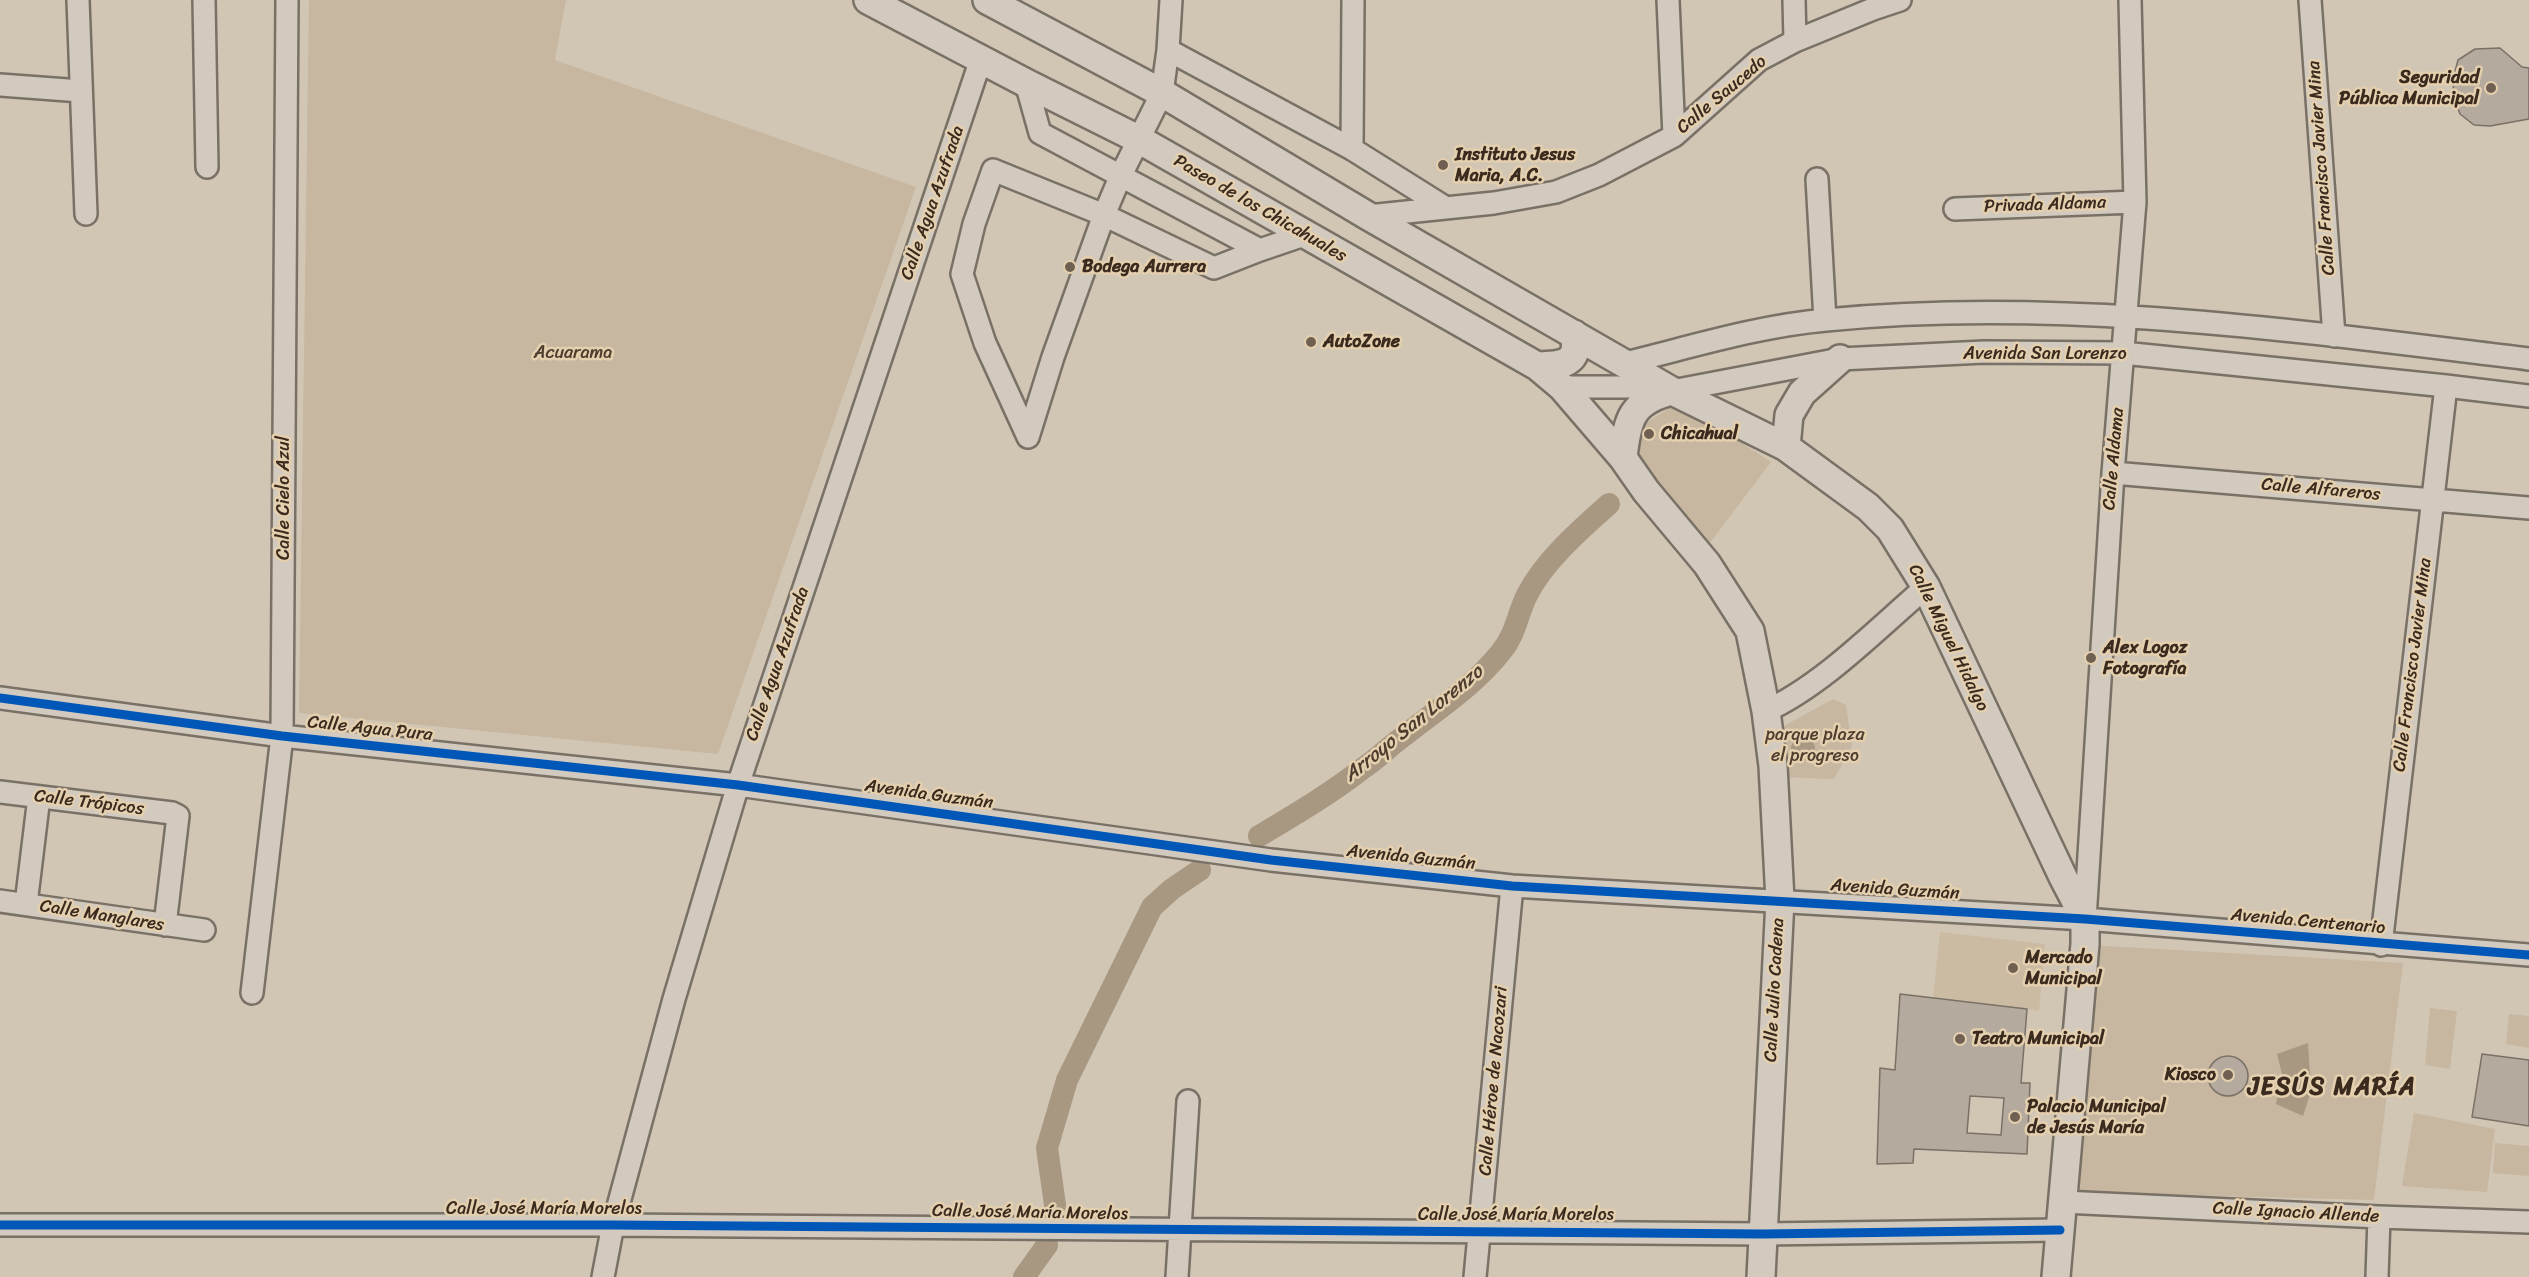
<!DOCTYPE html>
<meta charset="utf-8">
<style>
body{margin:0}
canvas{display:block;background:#d1c5b4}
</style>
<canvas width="2529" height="1277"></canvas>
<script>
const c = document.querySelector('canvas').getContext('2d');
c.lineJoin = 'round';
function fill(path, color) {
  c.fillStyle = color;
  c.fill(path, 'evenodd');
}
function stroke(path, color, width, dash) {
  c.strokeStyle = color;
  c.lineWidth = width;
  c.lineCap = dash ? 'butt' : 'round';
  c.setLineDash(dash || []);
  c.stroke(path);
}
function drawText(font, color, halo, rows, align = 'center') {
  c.font = font + ' Sriracha,sans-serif';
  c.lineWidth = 5;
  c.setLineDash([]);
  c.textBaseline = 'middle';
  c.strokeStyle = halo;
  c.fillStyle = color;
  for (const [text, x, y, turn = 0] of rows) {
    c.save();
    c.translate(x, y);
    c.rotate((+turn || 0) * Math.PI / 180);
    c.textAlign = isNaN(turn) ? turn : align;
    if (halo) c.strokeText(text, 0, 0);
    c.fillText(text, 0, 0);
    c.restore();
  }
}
const built = new Path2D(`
 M 1940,932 L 2045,944 L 2039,1011 L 1933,998 Z`);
const green = new Path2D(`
 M 309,0 L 566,0 L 555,60 L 916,187 L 718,754 L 299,713 Z
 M 1671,407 L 1717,427 L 1771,462 L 1706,548 L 1641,467 L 1635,430 Z
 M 1833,699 L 1846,705 L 1852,746 L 1834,779 L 1782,777 L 1782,727 Z
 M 2089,945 L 2403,963 L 2374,1200 L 2067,1192 Z
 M 2430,1008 L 2457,1011 L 2450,1069 L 2425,1065 Z
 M 2509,1014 L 2529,1016 L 2529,1048 L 2506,1044 Z
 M 2414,1113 L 2495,1129 L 2487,1192 L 2402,1186 Z
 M 2495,1143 L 2529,1146 L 2529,1176 L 2493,1173 Z`);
const water = new Path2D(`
 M1791 749a12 12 0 1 1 24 0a12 12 0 1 1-24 0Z
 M 2308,1043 L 2311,1091 L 2303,1116 L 2276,1104 L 2282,1074 L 2277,1054 Z`);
const canal = new Path2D(`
 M 1259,836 C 1294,815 1330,794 1362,769 C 1377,759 1390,746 1405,735 C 1438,709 1474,686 1501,652 C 1516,634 1517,615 1527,595 C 1544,561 1581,529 1609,504
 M 1055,1205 L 1047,1148 L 1067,1080 L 1152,907 L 1172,889 L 1200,870
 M 1024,1277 L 1047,1245`);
const building = new Path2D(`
 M 2500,48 L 2522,67 L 2529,68 L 2529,119 L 2490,126 L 2474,125 L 2460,114 L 2454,98 L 2453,79 L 2458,60 L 2475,49 Z
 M 1900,994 L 2027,1009 L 2021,1083 L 2030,1083 L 2027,1154 L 1914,1149 L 1913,1163 L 1877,1164 L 1880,1068 L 1895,1070 ZM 1970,1096 L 2004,1098 L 2001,1135 L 1967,1133 Z
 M 2482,1054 L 2529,1060 L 2529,1126 L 2472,1117 Z
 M2208 1076a20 20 0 1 1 40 0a20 20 0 1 1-40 0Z`);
const minor = new Path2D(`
 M 78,0 L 86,214
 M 204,0 L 207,167
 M 1171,0 L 1168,50 L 1162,93 L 1121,175 L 1104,215 L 1053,357 L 1028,437 L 985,343 L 962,274 L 974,224 L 993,170 L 1104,215 L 1214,268 L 1260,250
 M 1668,0 L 1674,136
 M 1794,0 L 1795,41
 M 2310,0 L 2334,336
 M 1168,50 L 1352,149 L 1446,208
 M 1026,83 L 1040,133 L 1260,250 L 1304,235
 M 0,85 L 81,91
 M 1352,149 L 1353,0
 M 1817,179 L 1825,320
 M 1955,209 L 2135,202
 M 1368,216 L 1494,203 L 1556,192 L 1599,175 L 1674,136 L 1759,60 L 1795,41 L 1873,9 L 1900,0
 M 1625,363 C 1691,347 1758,326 1826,320 C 2061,297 2296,331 2529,359
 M 1562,387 L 1629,387 L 1672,391 L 1840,359 L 1984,352 L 2123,353 L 2446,386 L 2529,396
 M 2113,473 L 2529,508
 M 0,698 L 282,736 L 738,785 L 1271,860 L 1512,886 L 2085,919 L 2529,955
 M 1766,711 C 1823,685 1878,628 1926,587
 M 0,792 L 172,813 L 178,816 L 165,925
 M 0,901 L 204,930
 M 26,904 L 39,797
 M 2085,919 L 2113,473 L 2135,202 L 2130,0
 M 2381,945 L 2446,386
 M 252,993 L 282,736 L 287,0
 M 2063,1202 L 2379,1217 L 2529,1222
 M 0,1225 L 613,1225 L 1763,1234 L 2060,1230
 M 603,1277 L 613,1225 L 674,999 L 738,785 L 981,59
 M 1177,1277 L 1188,1101
 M 1475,1277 L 1512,886
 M 2377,1277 L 2379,1217`);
const major = new Path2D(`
 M 868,0 L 1026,83 L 1140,140 L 1537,366 L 1562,387 L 1623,458 L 1646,491 L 1707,564 L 1750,631 L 1766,711 L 1773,766 L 1780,900 L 1761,1277
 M 987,0 L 1162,93 L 1368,216 L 1672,391 L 1786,447 L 1868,507 L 1890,529 L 1926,587 L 2063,877 L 2085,919 L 2085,944 L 2056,1277
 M 1537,366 C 1561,365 1581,365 1574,334
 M 1786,447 L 1789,415 L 1802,393 L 1840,359
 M 1623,458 C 1627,420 1631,401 1672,391`);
const cycleway = new Path2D(`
 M 0,698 L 282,736 L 738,785 L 1271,860 L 1512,886 L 2085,919 L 2529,955
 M 0,1225 L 613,1225 L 1763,1234 L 2060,1230`);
const markers = [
 [2491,88,6,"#706052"],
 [1443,165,6,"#706052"],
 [1070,267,6,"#706052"],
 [1311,342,6,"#706052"],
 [1649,434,6,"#706052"],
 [2091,658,6,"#706052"],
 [2013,968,6,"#706052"],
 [1960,1039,6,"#706052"],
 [2228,1075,6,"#706052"],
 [2015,1117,6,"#706052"]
];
const poiNames = [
 ["Seguridad",2479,78,"right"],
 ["Pública Municipal",2479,99,"right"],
 ["Instituto Jesus",1455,155],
 ["Maria, A.C.",1455,176],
 ["Bodega Aurrera",1082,267],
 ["AutoZone",1323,342],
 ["Chicahual",1661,434],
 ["Alex Logoz",2103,648],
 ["Fotografía",2103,669],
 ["Mercado",2025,958],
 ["Municipal",2025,979],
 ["Teatro Municipal",1972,1039],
 ["Kiosco",2216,1075,"right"],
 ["Palacio Municipal",2027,1107],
 ["de Jesús María",2027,1128]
];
const streetNames = [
 ["Calle Saucedo",1722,95,-40],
 ["Calle Francisco Javier Mina",2322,168,-94],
 ["Calle Agua Azufrada",933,203,-71],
 ["Privada Aldama",2045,205,-2],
 ["Paseo de los Chicahuales",1260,209,30],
 ["Avenida San Lorenzo",2045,354],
 ["Calle Aldama",2114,459,-85],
 ["Calle Alfareros",2321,490,5],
 ["Calle Cielo Azul",284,498,-90],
 ["Calle Miguel Hidalgo",1948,638,64],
 ["Calle Agua Azufrada",778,664,-71],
 ["Calle Francisco Javier Mina",2413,665,-83],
 ["Calle Agua Pura",370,729,6],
 ["Avenida Guzmán",929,795,8],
 ["Calle Trópicos",89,803,7],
 ["Avenida Guzmán",1411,858,6],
 ["Avenida Guzmán",1895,890,4],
 ["Calle Manglares",102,916,9],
 ["Avenida Centenario",2308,922,5],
 ["Calle Julio Cadena",1775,990,-87],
 ["Calle Héroe de Nacozari",1494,1081,-85],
 ["Calle José María Morelos",544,1209],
 ["Calle José María Morelos",1030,1213,1],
 ["Calle Ignacio Allende",2296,1213,3],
 ["Calle José María Morelos",1516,1215]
];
const parkNames = [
 ["Acuarama",573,353],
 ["parque plaza",1815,735],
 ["el progreso",1815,756]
];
const waterNames = [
 ["Arroyo San Lorenzo",1414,724,-39]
];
const districtNames = [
 ["JESÚS MARÍA",2332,1088]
];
fill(built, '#ccbba3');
fill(green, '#c7b7a0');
fill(water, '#a89882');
stroke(canal, '#a89882', 22);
fill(building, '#b4ab9e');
stroke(building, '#7a7166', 1.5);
stroke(minor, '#7a7166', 26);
stroke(major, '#7a7166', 32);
stroke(minor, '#d2cabe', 21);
stroke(major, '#d2cabe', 27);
stroke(cycleway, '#0057b8', 9);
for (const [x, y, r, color] of markers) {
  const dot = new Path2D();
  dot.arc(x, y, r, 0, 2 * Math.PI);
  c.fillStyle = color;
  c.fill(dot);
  stroke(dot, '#e4cfae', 2);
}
drawText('bold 18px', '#3b2a1e', '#e4cfae', poiNames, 'left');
drawText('18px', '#3b2a1e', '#e4cfae', streetNames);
drawText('18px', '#4f3d2f', '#e4cfae', parkNames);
drawText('italic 20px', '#4d3c2e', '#e4cfae', waterNames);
c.letterSpacing = '1.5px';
drawText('bold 24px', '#3b2a1e', '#e4cfae', districtNames);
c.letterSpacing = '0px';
</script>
